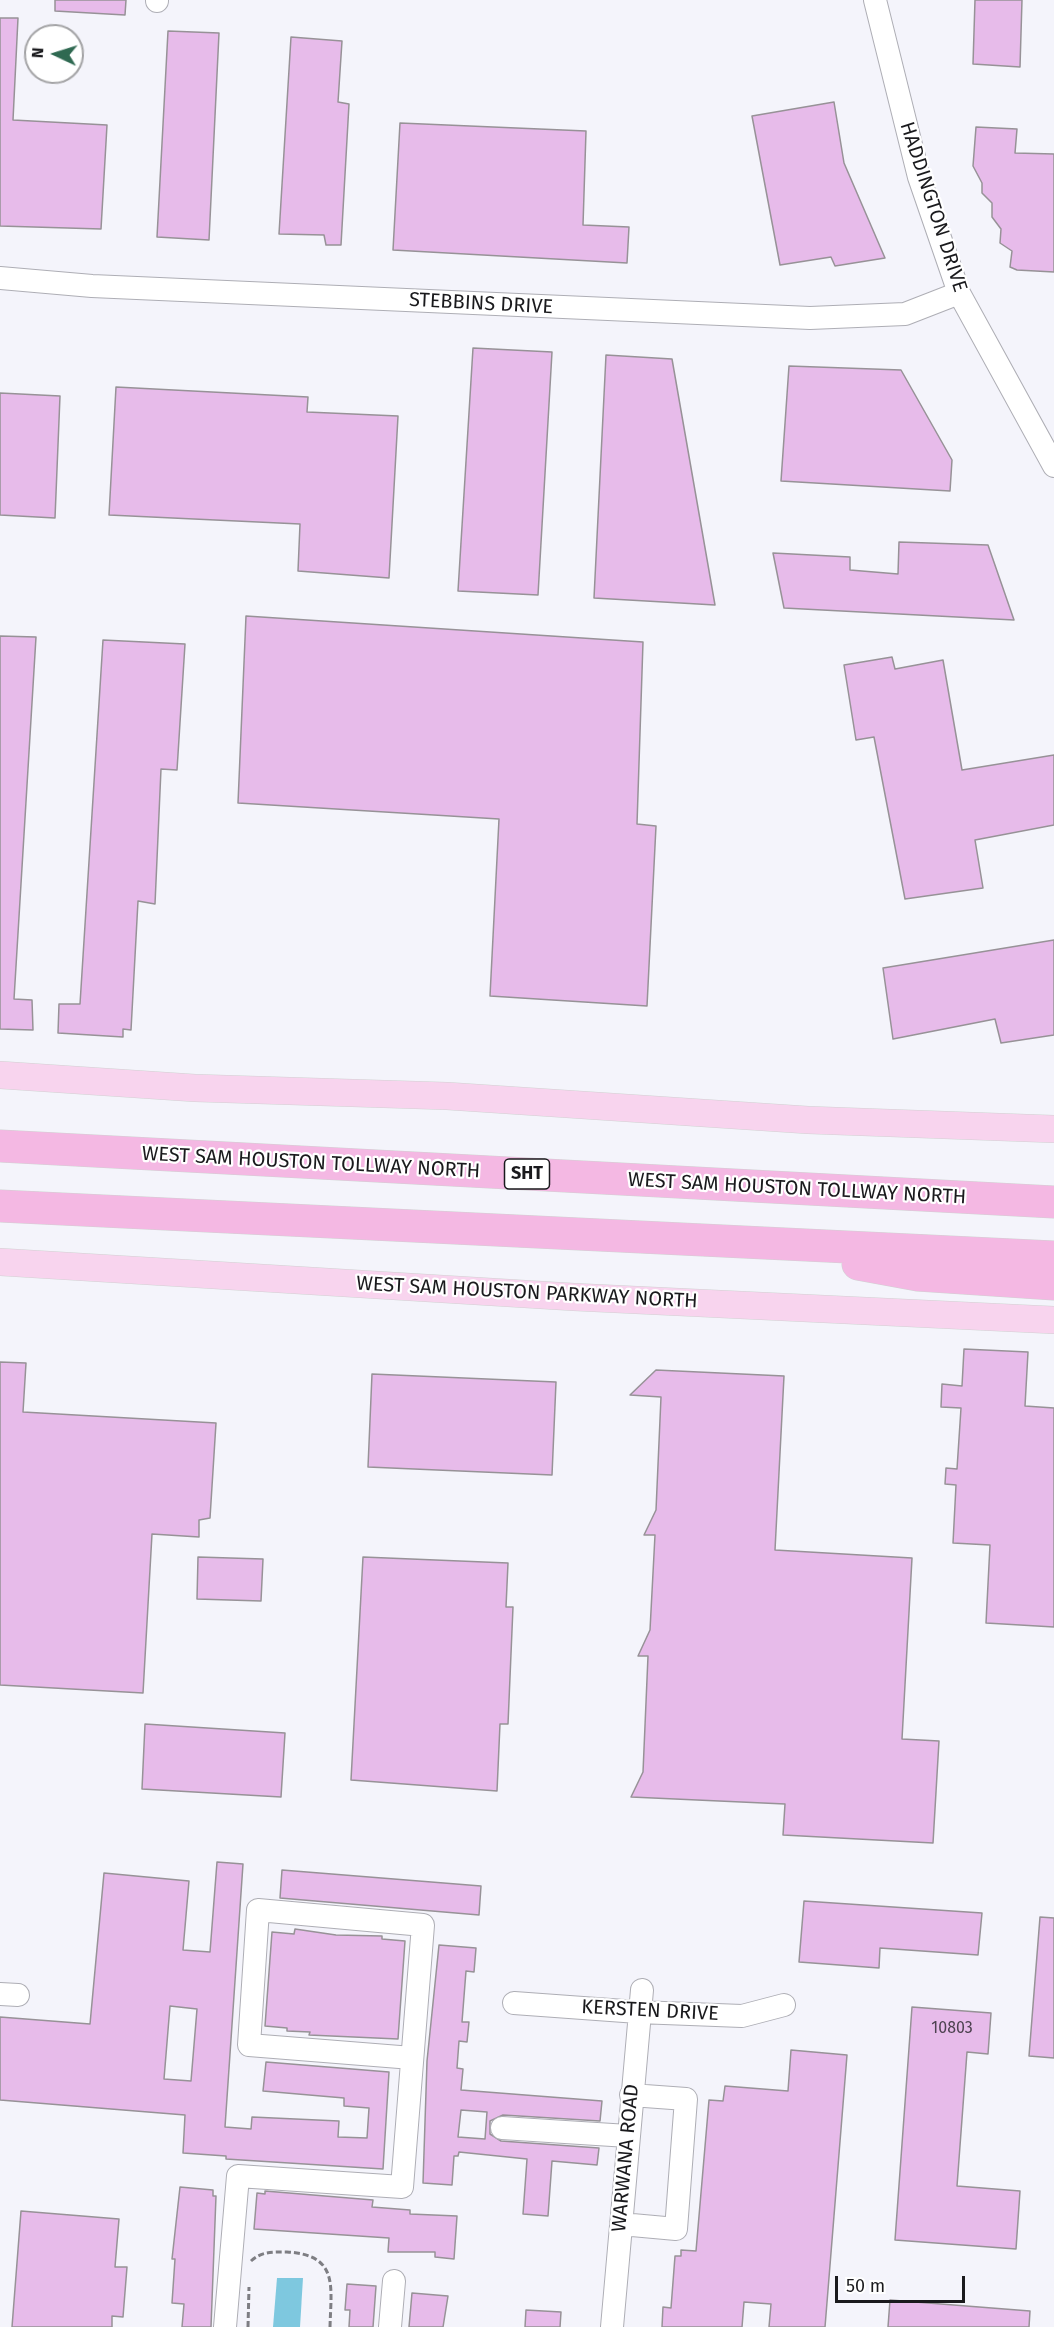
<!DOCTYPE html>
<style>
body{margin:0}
#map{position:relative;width:1054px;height:2327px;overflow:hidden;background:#f4f4fb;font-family:"Fira Sans",sans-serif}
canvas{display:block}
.north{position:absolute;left:24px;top:24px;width:60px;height:60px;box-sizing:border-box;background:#fff;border:2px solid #a3a3a5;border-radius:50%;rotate:274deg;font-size:16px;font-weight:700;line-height:24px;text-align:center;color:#1a1a1d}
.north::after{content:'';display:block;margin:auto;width:21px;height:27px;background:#2f6951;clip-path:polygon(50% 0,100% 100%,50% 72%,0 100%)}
.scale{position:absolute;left:835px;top:2276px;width:130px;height:27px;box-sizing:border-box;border:3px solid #1a1a1d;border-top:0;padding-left:8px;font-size:18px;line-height:21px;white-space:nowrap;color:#1a1a1d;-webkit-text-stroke:4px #fff;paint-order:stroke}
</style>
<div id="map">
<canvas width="1054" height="2327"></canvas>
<div class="north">N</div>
<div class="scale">50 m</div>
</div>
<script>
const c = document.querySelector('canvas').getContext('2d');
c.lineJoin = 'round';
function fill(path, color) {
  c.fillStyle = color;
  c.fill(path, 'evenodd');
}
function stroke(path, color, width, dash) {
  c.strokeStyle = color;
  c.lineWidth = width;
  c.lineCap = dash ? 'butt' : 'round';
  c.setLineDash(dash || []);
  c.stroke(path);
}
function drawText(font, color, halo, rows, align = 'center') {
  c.font = font + ' "Fira Sans",sans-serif';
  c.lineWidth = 4.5;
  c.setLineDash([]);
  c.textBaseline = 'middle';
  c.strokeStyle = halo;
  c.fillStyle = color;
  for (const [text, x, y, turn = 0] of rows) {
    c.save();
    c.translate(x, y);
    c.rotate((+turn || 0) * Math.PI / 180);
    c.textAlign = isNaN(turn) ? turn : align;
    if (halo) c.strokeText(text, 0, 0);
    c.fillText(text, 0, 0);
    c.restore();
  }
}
const water = new Path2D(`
 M 277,2278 L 303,2278 L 300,2327 L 273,2327 Z`);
const building = new Path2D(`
 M 55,0 L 126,0 L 125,15 L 55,11 Z
 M 975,0 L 1022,0 L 1020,67 L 973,64 Z
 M 0,18 L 18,18 L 13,120 L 107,125 L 101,229 L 0,226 Z
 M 168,31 L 219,33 L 209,240 L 157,237 Z
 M 291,37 L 342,41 L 338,102 L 349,104 L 341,245 L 326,245 L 324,235 L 279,234 Z
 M 834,102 L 844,163 L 885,258 L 835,266 L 831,257 L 780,265 L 752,116 Z
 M 400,123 L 586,131 L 583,225 L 629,227 L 627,263 L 393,250 Z
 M 976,127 L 1017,129 L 1015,153 L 1054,154 L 1054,272 L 1017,270 L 1010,267 L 1012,251 L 1000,243 L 1001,229 L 992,217 L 992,203 L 982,193 L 982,183 L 973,166 Z
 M 473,348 L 552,352 L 538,595 L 458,591 Z
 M 606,355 L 672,359 L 715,605 L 594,598 Z
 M 789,366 L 901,370 L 952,460 L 950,491 L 781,481 Z
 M 116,387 L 308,397 L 307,412 L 398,416 L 389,578 L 298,571 L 300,524 L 109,515 Z
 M 0,393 L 60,396 L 55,518 L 0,515 Z
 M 899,542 L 988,545 L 1014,620 L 784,608 L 773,553 L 850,557 L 850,570 L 898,574 Z
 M 246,616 L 643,642 L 637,824 L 656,826 L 647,1006 L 490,996 L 499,819 L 238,803 Z
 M 0,636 L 36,637 L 14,999 L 32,1000 L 33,1030 L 0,1029 Z
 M 103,640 L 185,644 L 177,770 L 161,769 L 155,904 L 138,901 L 131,1030 L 123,1029 L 123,1037 L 58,1033 L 59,1004 L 80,1004 Z
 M 892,657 L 895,669 L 943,660 L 962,770 L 1054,755 L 1054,825 L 975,840 L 983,888 L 905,899 L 874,737 L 856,740 L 844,665 Z
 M 1054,940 L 1054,1035 L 1001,1043 L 995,1019 L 893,1039 L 883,968 Z
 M 964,1349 L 1028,1352 L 1025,1406 L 1054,1408 L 1054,1627 L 986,1623 L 990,1545 L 953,1543 L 956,1485 L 945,1484 L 946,1468 L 957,1469 L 961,1408 L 941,1407 L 942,1384 L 962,1386 Z
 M 0,1362 L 26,1363 L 23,1412 L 216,1423 L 210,1518 L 199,1520 L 199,1537 L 152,1534 L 143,1693 L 0,1685 Z
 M 656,1370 L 784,1376 L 775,1550 L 912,1558 L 902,1739 L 939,1741 L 933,1843 L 783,1835 L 785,1804 L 631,1797 L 643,1772 L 648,1656 L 638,1656 L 650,1630 L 655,1535 L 644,1535 L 656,1510 L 661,1397 L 630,1395 Z
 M 372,1374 L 556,1382 L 552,1475 L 368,1467 Z
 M 198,1557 L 263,1559 L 261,1601 L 197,1599 Z
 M 363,1557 L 508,1563 L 506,1607 L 513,1607 L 508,1724 L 500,1724 L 497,1791 L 351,1780 Z
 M 145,1724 L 285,1733 L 281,1797 L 142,1789 Z
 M 217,1862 L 243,1864 L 225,2127 L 251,2129 L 252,2117 L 339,2121 L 338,2137 L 367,2138 L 369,2108 L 344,2106 L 344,2098 L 263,2091 L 266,2062 L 389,2072 L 383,2169 L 226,2159 L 226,2156 L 183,2153 L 185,2115 L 0,2100 L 0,2017 L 90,2024 L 104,1873 L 189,1881 L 183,1950 L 210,1952 ZM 170,2006 L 197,2009 L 191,2081 L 164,2079 Z
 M 282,1870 L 481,1886 L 479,1915 L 280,1898 Z
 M 804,1901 L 982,1913 L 978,1955 L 880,1948 L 879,1968 L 799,1962 Z
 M 1040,1917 L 1054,1918 L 1054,2058 L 1029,2056 Z
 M 295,1929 L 336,1935 L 382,1936 L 382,1939 L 405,1941 L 398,2039 L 309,2035 L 310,2032 L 287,2031 L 287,2028 L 265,2026 L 272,1932 L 294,1934 Z
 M 439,1945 L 476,1948 L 474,1972 L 466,1971 L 462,2022 L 469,2022 L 467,2042 L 459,2041 L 457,2068 L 463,2069 L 461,2090 L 602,2101 L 600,2121 L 503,2115 L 490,2121 L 490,2134 L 501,2141 L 599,2148 L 597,2165 L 552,2161 L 548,2216 L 523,2214 L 527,2159 L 459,2152 L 458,2156 L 454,2156 L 452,2185 L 423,2183 L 427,2061 ZM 461,2110 L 487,2112 L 485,2139 L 458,2137 Z
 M 912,2007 L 991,2013 L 988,2054 L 967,2052 L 957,2186 L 1020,2191 L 1016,2249 L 895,2240 Z
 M 791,2050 L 847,2055 L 825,2327 L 769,2327 L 771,2304 L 744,2302 L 742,2327 L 662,2327 L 663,2307 L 671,2308 L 675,2256 L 681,2256 L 681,2250 L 696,2251 L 709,2100 L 723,2101 L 725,2086 L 788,2091 Z
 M 180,2187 L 213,2190 L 213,2196 L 216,2196 L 211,2327 L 182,2327 L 184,2304 L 172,2303 L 175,2259 L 172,2259 Z
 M 265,2191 L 373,2200 L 372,2207 L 410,2210 L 410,2214 L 457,2216 L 454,2259 L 435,2257 L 435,2252 L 388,2252 L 389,2238 L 254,2229 L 257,2193 L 265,2194 Z
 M 21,2211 L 119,2219 L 115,2267 L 127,2267 L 123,2317 L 112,2316 L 112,2327 L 12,2327 Z
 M 347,2284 L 376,2286 L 373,2327 L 349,2327 L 350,2310 L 345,2310 Z
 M 412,2293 L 448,2296 L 443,2327 L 409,2327 Z
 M 890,2300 L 1030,2311 L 1029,2327 L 888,2327 Z
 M 526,2310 L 561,2312 L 560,2327 L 525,2327 Z`);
const path = new Path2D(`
 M 251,2261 C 262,2251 273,2252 287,2252 C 339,2255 331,2286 330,2327
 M 248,2327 L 249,2287`);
const minor = new Path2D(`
 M 875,0 L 919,177 L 959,293 L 1054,466
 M 157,1 L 157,0
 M 0,278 L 92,286 L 810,318 L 905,314 L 959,293
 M 0,1994 L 18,1995
 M 514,2003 L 638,2012 L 742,2016 L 784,2005
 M 502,2128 L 628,2136
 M 621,2224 L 676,2229 L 686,2099 L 631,2095
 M 225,2327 L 238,2176 L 402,2187 L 423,1925 L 258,1910 L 249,2045 L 412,2058
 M 390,2327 L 394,2281
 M 612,2327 L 642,1990`);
const major = new Path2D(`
 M 0,1075 L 195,1088 L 447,1096 L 808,1120 L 1054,1129
 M 0,1262 L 574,1297 L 1054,1320`);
const highway = new Path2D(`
 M 0,1146 L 1054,1202
 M 0,1206 L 1054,1257
 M 858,1264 L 918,1275 L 1054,1284`);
const numberNames = [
 ["10803",952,2029]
];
const shields = [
 [527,1174,45]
];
const shieldNames = [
 ["SHT",527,1174]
];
const streetNames = [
 ["HADDINGTON DRIVE",933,207,72],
 ["STEBBINS DRIVE",481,304,3],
 ["WEST SAM HOUSTON TOLLWAY NORTH",311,1163,3],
 ["WEST SAM HOUSTON TOLLWAY NORTH",797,1189,3],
 ["WEST SAM HOUSTON PARKWAY NORTH",527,1293,3],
 ["KERSTEN DRIVE",650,2011,3],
 ["WARWANA ROAD",626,2158,-85]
];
fill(water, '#7ec8df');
fill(building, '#e7bbea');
stroke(building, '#979297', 1.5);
stroke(minor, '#aeaeb5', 24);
stroke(major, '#d1d1d2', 28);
stroke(highway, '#d1d1d2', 33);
stroke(path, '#7e7e83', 3, [6, 3]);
stroke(minor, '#fff', 22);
stroke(major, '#f8d4ee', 27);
stroke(highway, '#f4b8e3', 32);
drawText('16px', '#4d4250', null, numberNames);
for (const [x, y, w] of shields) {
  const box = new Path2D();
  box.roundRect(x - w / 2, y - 15, w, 30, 4.5);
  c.fillStyle = '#fff';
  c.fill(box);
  stroke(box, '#1a1a1d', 1.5);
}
drawText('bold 18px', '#1a1a1d', null, shieldNames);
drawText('20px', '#1a1a1d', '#fff', streetNames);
</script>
